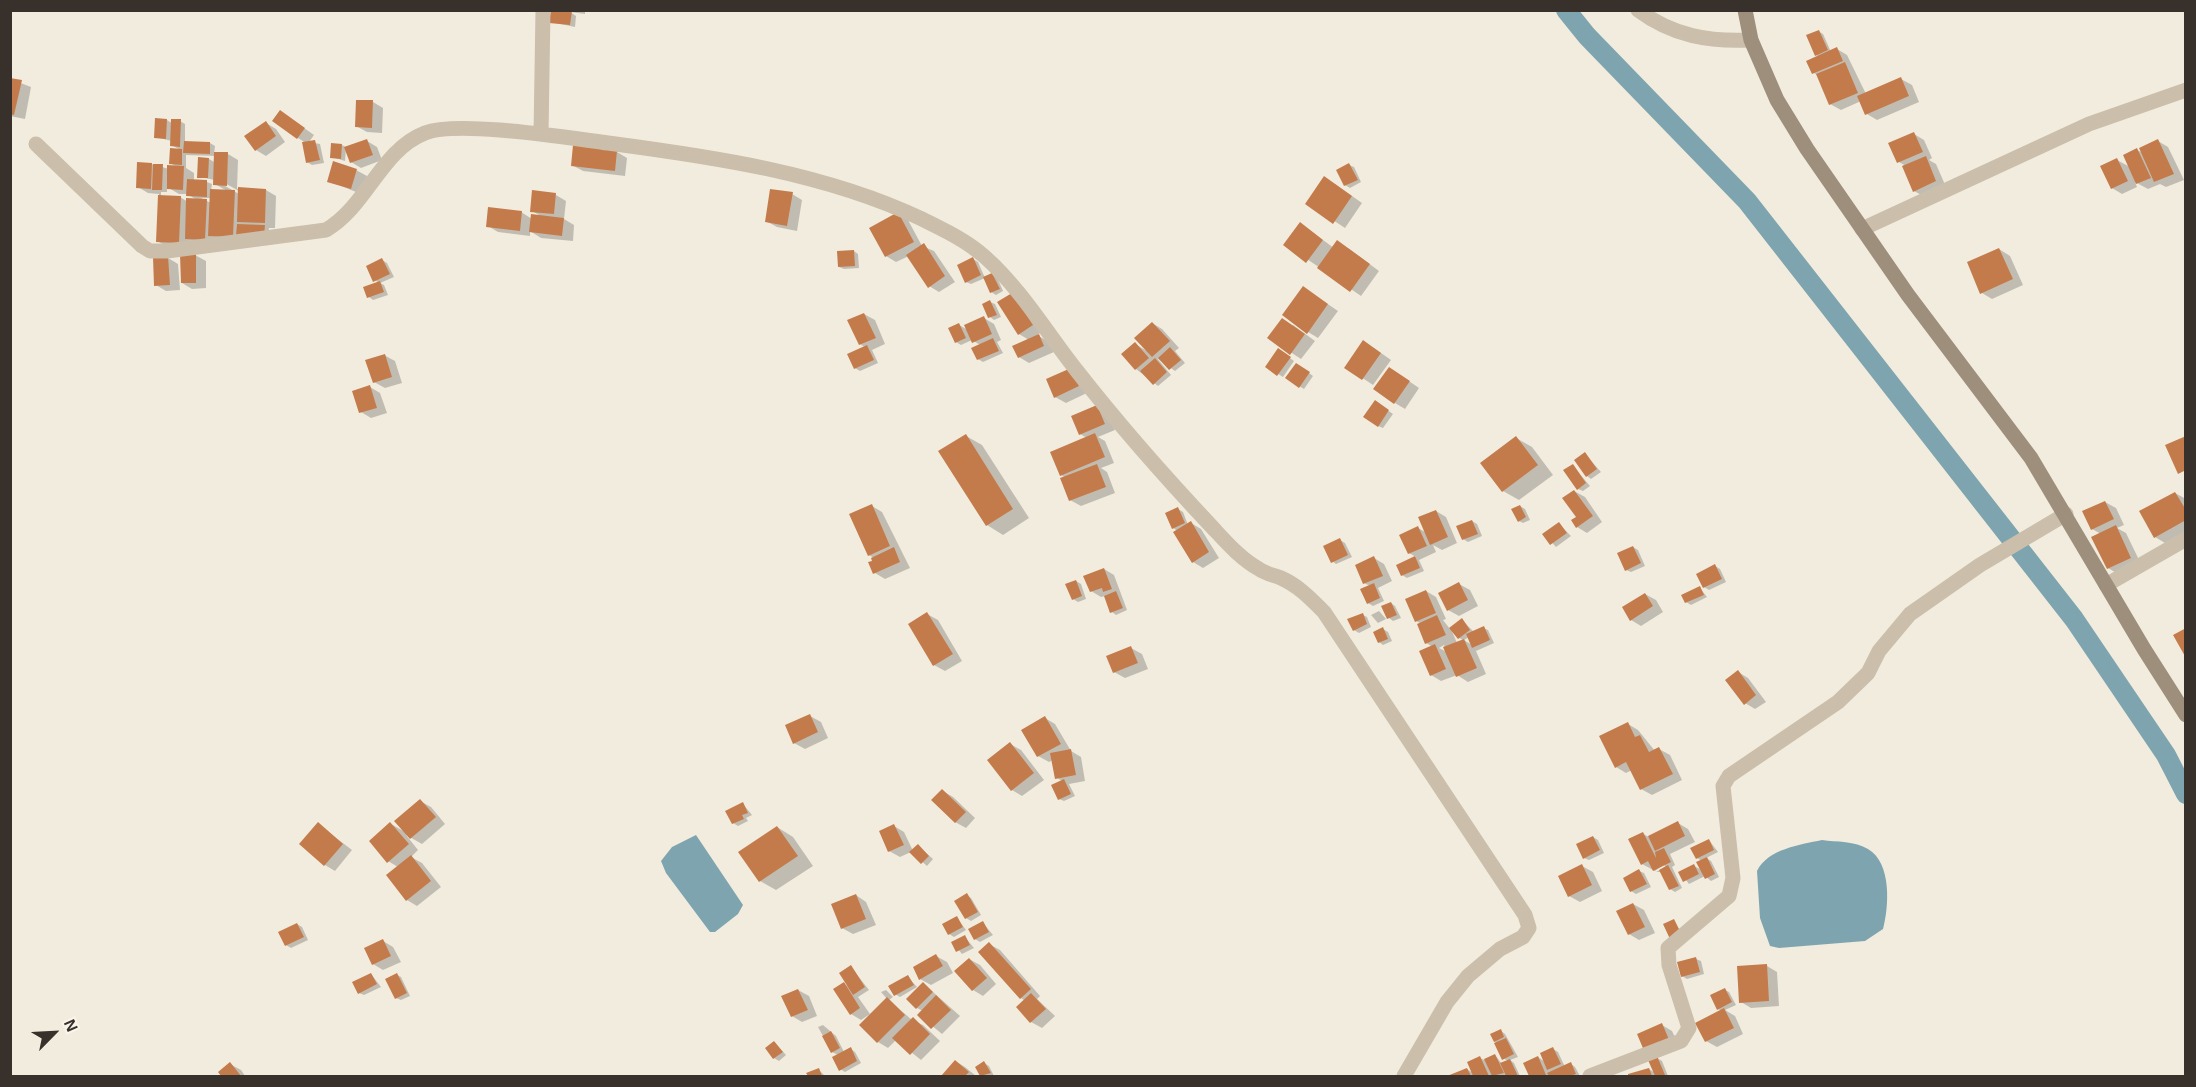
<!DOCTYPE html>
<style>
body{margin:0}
#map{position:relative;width:2196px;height:1087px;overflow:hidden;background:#f2ecde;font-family:Arial,sans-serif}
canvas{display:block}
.frame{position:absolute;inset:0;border:12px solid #38302a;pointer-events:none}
.north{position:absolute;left:24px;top:1003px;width:60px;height:60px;-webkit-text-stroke:4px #faf5eb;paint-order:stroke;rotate:66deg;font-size:16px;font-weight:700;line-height:24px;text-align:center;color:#38302a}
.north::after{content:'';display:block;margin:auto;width:21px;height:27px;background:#38302a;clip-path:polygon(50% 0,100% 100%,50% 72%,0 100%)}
</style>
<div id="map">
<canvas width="2196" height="1087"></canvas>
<div class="frame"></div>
<div class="north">N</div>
</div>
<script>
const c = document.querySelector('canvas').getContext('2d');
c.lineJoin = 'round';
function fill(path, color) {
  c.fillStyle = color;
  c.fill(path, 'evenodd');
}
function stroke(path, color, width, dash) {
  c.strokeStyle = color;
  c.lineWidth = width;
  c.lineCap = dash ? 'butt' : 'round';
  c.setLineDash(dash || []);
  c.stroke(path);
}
const water = new Path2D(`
 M 696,835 L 743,905 L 738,914 L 715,932 L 710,932 L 666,873 L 661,861 L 672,847 Z
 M 1822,840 C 1837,842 1855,841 1868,849 C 1892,863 1889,907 1883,929 L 1865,941 L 1779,948 L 1770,946 L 1760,918 L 1757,871 C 1768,849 1799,845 1822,840 Z`);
const shadow = new Path2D(`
 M 559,10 L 585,10 L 585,14 L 570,12 L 576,16 L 575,27 L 551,22 Z
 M 1818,31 L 1823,34 L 1831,52 L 1837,49 L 1847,55 L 1866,94 L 1901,79 L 1912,85 L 1919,102 L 1877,120 L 1867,114 L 1861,101 L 1841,110 L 1830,104 L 1819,76 L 1814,73 L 1819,57 L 1816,55 Z
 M 10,79 L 31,87 L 25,119 L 10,116 Z
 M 373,102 L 383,108 L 382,133 L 367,132 L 356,126 Z
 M 290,118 L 314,135 L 309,142 L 320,144 L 324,163 L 312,165 L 307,162 L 306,143 L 298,138 Z
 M 167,120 L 173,124 L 180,121 L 185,124 L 185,142 L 210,143 L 215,146 L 214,154 L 228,154 L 238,160 L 237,189 L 266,190 L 276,196 L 275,228 L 269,228 L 268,239 L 197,244 L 190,240 L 189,248 L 168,247 L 157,241 L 159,194 L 148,193 L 138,187 L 151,164 L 169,169 L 177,167 L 170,163 L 180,150 L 172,145 L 172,141 L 155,137 ZM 186,155 L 216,156 L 216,163 L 209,159 L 199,177 L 215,180 L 215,184 L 227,191 L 211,191 L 212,184 L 207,182 L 194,181 L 194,173 L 186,168 ZM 221,181 L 239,191 L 239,194 L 220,183 ZM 167,187 L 179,194 L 187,194 L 197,200 L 188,202 L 180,197 L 161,197 L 161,192 L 167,192 ZM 201,198 L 211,198 L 211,203 Z
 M 266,123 L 276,129 L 285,142 L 266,156 L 256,150 Z
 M 1914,134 L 1924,140 L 1932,158 L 1929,160 L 1936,164 L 1946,187 L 1925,197 L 1914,191 L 1906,166 L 1899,162 L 1890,144 Z
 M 367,141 L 377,147 L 382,160 L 361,168 L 351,162 L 346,149 L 345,161 L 332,157 L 342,145 L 347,148 Z
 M 2158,141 L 2168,147 L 2184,180 L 2166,187 L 2160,184 L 2148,189 L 2135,182 L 2137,187 L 2122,194 L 2112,188 L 2117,160 L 2130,167 L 2137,150 L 2143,153 Z
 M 617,152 L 627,158 L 625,176 L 583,171 L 572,165 Z
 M 1349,165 L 1354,167 L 1361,182 L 1350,188 L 1345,185 Z
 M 356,170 L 367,176 L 361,194 L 329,181 Z
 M 1335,184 L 1362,203 L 1345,228 L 1307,203 Z
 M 792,194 L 802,200 L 797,231 L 777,227 L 766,221 Z
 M 556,195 L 566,201 L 564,219 L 574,225 L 573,241 L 541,238 L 530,231 L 530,236 L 498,232 L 488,226 L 521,212 L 532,219 L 541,216 L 532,211 Z
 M 898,214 L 908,220 L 922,246 L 934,251 L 955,282 L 939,292 L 929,286 L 909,256 L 896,262 L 886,256 Z
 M 1301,224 L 1334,248 L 1348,248 L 1379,271 L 1361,296 L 1285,244 Z
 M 1999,249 L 2010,256 L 2023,285 L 1992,299 L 1982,293 Z
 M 854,251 L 858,254 L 859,268 L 844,269 L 839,267 Z
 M 195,255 L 206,261 L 206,288 L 192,289 L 182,283 Z
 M 168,258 L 178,264 L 180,290 L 166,291 L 156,285 Z
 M 973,259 L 978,262 L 985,278 L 992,275 L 997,277 L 1003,291 L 996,295 L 991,292 L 985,278 L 971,284 L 966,282 Z
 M 382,260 L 387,263 L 394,277 L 380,283 L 384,285 L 388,295 L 373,300 L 369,297 L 379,283 L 375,280 Z
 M 1012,294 L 1042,332 L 1037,335 L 1049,342 L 1054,352 L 1029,363 L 1019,357 L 1029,340 L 1019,334 Z
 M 1313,294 L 1338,311 L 1318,338 L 1308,332 Z
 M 990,302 L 995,304 L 1001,317 L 994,320 L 990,317 Z
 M 864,314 L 875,320 L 885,344 L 872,350 L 878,363 L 860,371 L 855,368 L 866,348 L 860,344 Z
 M 984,318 L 994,324 L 1001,340 L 997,342 L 1003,353 L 983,362 L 978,359 L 980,345 L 972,340 L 961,345 L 956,342 L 959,325 L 968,330 Z
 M 1152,323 L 1162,329 L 1179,348 L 1175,351 L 1185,363 L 1175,371 L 1157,358 L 1171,375 L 1158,386 L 1136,369 L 1135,344 L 1147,351 Z
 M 1293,325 L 1315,341 L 1301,359 L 1269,338 Z
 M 1374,348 L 1391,360 L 1373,385 L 1346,367 Z
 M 1283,353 L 1294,361 L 1283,377 L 1267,367 Z
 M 384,355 L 395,361 L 402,383 L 385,388 L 374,382 Z
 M 1301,367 L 1313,376 L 1304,389 L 1299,386 Z
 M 1071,370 L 1089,392 L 1066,403 L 1055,397 Z
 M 1400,375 L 1419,388 L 1405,409 L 1395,403 Z
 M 370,387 L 380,393 L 387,413 L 371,418 L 361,412 Z
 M 1380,405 L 1393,414 L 1383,428 L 1378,426 Z
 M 1097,406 L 1107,412 L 1115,430 L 1098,437 L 1105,441 L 1114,463 L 1101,468 L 1107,472 L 1115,493 L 1081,506 L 1070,500 L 1066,478 L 1061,475 L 1087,438 L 1080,434 Z
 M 966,436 L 982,445 L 1029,518 L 1003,535 L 987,525 Z
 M 1516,438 L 1532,447 L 1553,475 L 1519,500 L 1503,491 L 1482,463 Z
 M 1585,454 L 1601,472 L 1591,479 L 1587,476 Z
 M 1573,466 L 1590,486 L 1583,491 L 1578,489 Z
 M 1574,491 L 1585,497 L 1602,522 L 1587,533 L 1577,527 Z
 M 2175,493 L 2186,499 L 2186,531 L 2165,543 L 2155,537 Z
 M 2105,502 L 2116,508 L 2124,525 L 2117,528 L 2126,533 L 2141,564 L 2118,574 L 2108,568 L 2101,534 L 2092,529 Z
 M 872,506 L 882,512 L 910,568 L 885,579 L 875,573 L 874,558 L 869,555 Z
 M 1520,506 L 1525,509 L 1530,520 L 1523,523 L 1519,521 Z
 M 1178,509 L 1183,512 L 1188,525 L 1191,523 L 1201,529 L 1219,558 L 1203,568 L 1193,562 L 1178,531 L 1173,528 Z
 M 1436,511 L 1446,517 L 1457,543 L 1442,550 L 1433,545 L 1436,552 L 1419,560 L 1424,571 L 1407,578 L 1402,575 L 1398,565 L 1416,557 L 1409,553 L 1418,528 L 1427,533 Z
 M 1472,521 L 1477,524 L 1482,536 L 1468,542 L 1463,539 Z
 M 1559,524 L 1571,536 L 1556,547 L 1544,534 Z
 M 1340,540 L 1345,543 L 1352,557 L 1336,564 L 1332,561 Z
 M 1633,547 L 1638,550 L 1645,566 L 1631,572 L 1626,570 Z
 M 1374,558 L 1384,564 L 1392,581 L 1378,588 L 1384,601 L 1373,606 L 1368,603 L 1370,586 L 1364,583 Z
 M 1715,566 L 1720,569 L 1726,582 L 1709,590 L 1704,587 Z
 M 1104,569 L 1114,575 L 1127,610 L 1116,615 L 1112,612 L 1105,596 L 1101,597 L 1091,591 Z
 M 1076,581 L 1081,584 L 1086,599 L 1078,602 L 1073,599 Z
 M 1459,584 L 1470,590 L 1478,606 L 1459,616 L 1448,610 Z
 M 1700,588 L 1707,597 L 1691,605 L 1686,602 Z
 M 1426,591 L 1436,597 L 1446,619 L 1443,620 L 1450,629 L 1462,620 L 1474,632 L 1483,628 L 1488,630 L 1494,643 L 1476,651 L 1486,674 L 1468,682 L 1457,675 L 1441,681 L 1431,675 L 1433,647 L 1426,643 L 1422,624 L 1416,621 ZM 1451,629 L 1459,638 L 1463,640 L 1457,643 ZM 1469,637 L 1472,645 L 1464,640 ZM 1444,645 L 1447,652 L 1439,648 Z
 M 1645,594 L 1656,600 L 1663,612 L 1641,626 L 1631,620 Z
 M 1391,603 L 1395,606 L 1401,618 L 1393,621 L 1389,618 Z
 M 1379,611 L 1386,619 L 1378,623 L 1371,615 Z
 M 927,614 L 938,620 L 962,661 L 945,671 L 934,665 Z
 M 1363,615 L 1367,617 L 1371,627 L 1359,633 L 1354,630 Z
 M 1383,629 L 1388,632 L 1392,641 L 1383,645 L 1379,642 Z
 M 1131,648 L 1142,654 L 1148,669 L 1125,678 L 1114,672 Z
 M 1738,672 L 1748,678 L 1766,702 L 1755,709 L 1745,703 Z
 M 810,716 L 821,722 L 828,738 L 805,749 L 794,743 Z
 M 1045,718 L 1055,724 L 1071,751 L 1081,757 L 1085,781 L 1069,784 L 1075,796 L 1064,801 L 1059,799 L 1062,781 L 1057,778 L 1053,760 L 1049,762 L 1038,756 Z
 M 1628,724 L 1638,730 L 1655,751 L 1659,749 L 1670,755 L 1682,780 L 1652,795 L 1641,789 L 1632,770 L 1626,773 L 1616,767 Z
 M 1010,744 L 1021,750 L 1044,780 L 1022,796 L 1012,790 Z
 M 943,791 L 953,797 L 975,818 L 966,828 L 955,822 Z
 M 420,801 L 431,807 L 445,824 L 422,844 L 406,835 L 418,850 L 411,857 L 422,863 L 441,887 L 417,906 L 407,900 L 398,867 L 388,861 L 391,824 L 407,833 Z
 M 743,804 L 752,815 L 746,818 L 748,821 L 738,826 L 733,823 Z
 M 1678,823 L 1688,829 L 1695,842 L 1670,854 L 1675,865 L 1672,867 L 1682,888 L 1675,892 L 1670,889 L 1661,872 L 1656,872 L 1665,867 L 1664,864 L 1655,871 L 1642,864 L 1643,834 L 1649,837 Z
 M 318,824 L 352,850 L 335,871 L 325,865 Z
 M 894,826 L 904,832 L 913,851 L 918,846 L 933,859 L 927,866 L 911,852 L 900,857 L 889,851 Z
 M 777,827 L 793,837 L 813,866 L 776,890 L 760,881 Z
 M 1593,837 L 1598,840 L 1604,853 L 1589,860 L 1584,858 Z
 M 1709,840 L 1718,852 L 1706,858 L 1711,861 L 1719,877 L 1711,881 L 1705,876 L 1689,884 L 1680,872 L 1694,866 L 1702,870 L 1702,861 L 1697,858 Z
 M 1582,866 L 1593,872 L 1602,891 L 1580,902 L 1569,896 Z
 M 1639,871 L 1644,873 L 1651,887 L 1636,894 L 1631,891 Z
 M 856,895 L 866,902 L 876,925 L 853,934 L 842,928 Z
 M 967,895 L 971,898 L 981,915 L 971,921 L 966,918 Z
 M 1633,904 L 1644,910 L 1655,933 L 1639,940 L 1629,934 Z
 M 957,918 L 966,930 L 954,937 L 949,934 Z
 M 983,923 L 993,935 L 980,942 L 975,939 Z
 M 297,924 L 302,927 L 308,940 L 291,948 L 286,945 Z
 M 965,937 L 974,948 L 962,954 L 953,943 Z
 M 383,941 L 393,947 L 401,962 L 383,970 L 373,964 Z
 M 989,944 L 1000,950 L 1040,996 L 1037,999 L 1055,1016 L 1042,1028 L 1031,1022 L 1025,1001 L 1021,998 Z
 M 936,956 L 947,962 L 953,973 L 931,985 L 920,979 Z
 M 969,959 L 980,965 L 996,984 L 983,996 L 973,990 L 956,971 Z
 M 1696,959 L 1701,961 L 1704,974 L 1687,979 L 1682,976 Z
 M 1767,966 L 1777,972 L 1779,1006 L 1751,1008 L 1741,1002 Z
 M 851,967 L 869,990 L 858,997 L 870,1014 L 861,1020 L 851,1014 L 844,984 L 851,988 Z
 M 371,974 L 381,987 L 364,995 L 359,993 Z
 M 397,975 L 401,977 L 410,996 L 401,1000 L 396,998 Z
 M 908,977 L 917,987 L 900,997 L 895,994 Z
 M 924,984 L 960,1016 L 942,1034 L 919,1015 L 923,1011 L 917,1008 Z
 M 798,990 L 809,996 L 817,1016 L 802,1022 L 792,1016 Z
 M 886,990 L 893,997 L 889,1000 L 912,1020 L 923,1025 L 940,1041 L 921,1060 L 896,1040 L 888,1048 L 878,1042 L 887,999 L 881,992 Z
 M 1725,990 L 1729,992 L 1736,1005 L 1725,1010 L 1735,1016 L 1743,1034 L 1717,1047 L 1706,1041 L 1722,1011 L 1718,1009 Z
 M 823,1025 L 836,1036 L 844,1052 L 851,1049 L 855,1052 L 861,1063 L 845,1072 L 840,1069 L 838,1055 L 832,1052 L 818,1027 Z
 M 1662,1025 L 1672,1031 L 1680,1048 L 1657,1058 L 1662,1061 L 1668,1076 L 1630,1076 L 1649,1069 L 1655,1073 L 1650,1061 L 1657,1058 L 1646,1052 L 1639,1034 Z
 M 1501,1031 L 1505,1034 L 1518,1057 L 1510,1060 L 1514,1063 L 1520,1076 L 1451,1076 L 1467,1069 L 1473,1073 L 1480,1058 L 1484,1060 L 1495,1055 L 1502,1064 L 1508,1061 L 1503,1058 L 1492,1035 Z
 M 774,1042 L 786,1055 L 779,1061 L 774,1058 Z
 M 1553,1049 L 1558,1052 L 1565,1067 L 1571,1064 L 1575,1067 L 1580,1076 L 1530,1076 L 1524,1063 L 1538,1057 L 1545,1062 Z
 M 955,1061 L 965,1067 L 976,1076 L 942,1076 Z
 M 984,1063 L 989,1066 L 994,1076 L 982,1076 L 977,1067 Z
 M 230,1064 L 241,1070 L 245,1076 L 223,1076 L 220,1072 Z
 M 818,1069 L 825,1076 L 810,1076 L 808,1073 Z`);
const canal = new Path2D(`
 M 1566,10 L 1587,36 L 1747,201 L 2074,619 L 2166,755 L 2186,794`);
const building = new Path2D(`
 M 551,10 L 572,11 L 570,25 L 549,23 Z
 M 1819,30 L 1828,50 L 1815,56 L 1806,35 Z
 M 1837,47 L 1843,61 L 1812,74 L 1806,61 Z
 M 1845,62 L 1858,93 L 1829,105 L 1816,74 Z
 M 1901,77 L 1909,96 L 1865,115 L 1857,96 Z
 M 10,78 L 22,80 L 14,115 L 10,114 Z
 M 356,100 L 373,100 L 372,128 L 355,127 Z
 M 280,110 L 305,128 L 297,139 L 272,121 Z
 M 155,118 L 167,119 L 166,139 L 154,138 Z
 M 171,119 L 181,119 L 180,147 L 170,146 Z
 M 266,121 L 276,136 L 255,151 L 244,136 Z
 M 1914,132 L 1923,152 L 1897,163 L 1888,143 Z
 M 367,139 L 373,155 L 350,163 L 344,147 Z
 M 2158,139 L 2174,174 L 2154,182 L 2139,148 Z
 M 315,140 L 320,160 L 306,163 L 302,142 Z
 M 184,141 L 210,142 L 210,154 L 183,153 Z
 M 331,143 L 342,144 L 341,159 L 330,158 Z
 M 573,145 L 617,151 L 615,171 L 571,166 Z
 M 170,148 L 182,149 L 182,165 L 169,164 Z
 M 2137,148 L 2151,178 L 2136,184 L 2123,155 Z
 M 214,152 L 228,152 L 227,186 L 213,185 Z
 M 1926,156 L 1936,181 L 1913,192 L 1902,166 Z
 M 198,157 L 209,158 L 208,178 L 197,178 Z
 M 2117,158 L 2128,181 L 2111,189 L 2100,166 Z
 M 333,161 L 357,169 L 351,189 L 327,182 Z
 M 137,162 L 152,163 L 151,189 L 136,188 Z
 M 1349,163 L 1358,180 L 1344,186 L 1336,170 Z
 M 153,164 L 163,164 L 162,190 L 152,190 Z
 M 167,165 L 184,166 L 183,190 L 167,189 Z
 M 1324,176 L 1352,196 L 1333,224 L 1305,204 Z
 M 187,179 L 207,180 L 207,197 L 186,196 Z
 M 238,187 L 266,189 L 265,223 L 237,222 Z
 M 210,189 L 235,190 L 233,237 L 208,236 Z
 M 770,189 L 793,192 L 787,226 L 765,222 Z
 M 532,190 L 556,193 L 554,214 L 530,212 Z
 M 158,195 L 181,196 L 179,243 L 156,242 Z
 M 186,198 L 207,199 L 205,240 L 185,239 Z
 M 488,207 L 522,211 L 520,231 L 486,227 Z
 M 898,212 L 914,242 L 885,257 L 869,228 Z
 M 531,214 L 564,218 L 562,236 L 529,232 Z
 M 1300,222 L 1323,240 L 1306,263 L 1283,245 Z
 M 237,224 L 265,225 L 264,237 L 236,236 Z
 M 1337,240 L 1370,264 L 1350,292 L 1317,268 Z
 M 924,243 L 945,276 L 928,288 L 906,255 Z
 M 1999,248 L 2013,279 L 1980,294 L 1967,262 Z
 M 854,250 L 855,266 L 838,267 L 837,251 Z
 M 180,254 L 196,254 L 196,283 L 181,283 Z
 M 168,256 L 170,285 L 154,286 L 153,257 Z
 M 973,257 L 981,275 L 965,283 L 957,265 Z
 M 382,258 L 390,274 L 373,282 L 366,266 Z
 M 992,273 L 1000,289 L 990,293 L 983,277 Z
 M 380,281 L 384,292 L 367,298 L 363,287 Z
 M 1303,286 L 1328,304 L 1307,334 L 1282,315 Z
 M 1012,293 L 1033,325 L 1018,335 L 997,302 Z
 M 990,300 L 997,315 L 988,318 L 982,304 Z
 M 864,313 L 876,338 L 859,345 L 847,320 Z
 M 984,316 L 992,334 L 972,343 L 964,325 Z
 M 1282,318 L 1305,334 L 1290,355 L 1267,338 Z
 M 1152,322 L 1170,341 L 1152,357 L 1134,338 Z
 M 959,323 L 966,338 L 955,343 L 948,328 Z
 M 1039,334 L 1044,346 L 1018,358 L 1012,346 Z
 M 993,338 L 999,351 L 977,360 L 971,348 Z
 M 1363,340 L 1381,353 L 1362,380 L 1344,368 Z
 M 1135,342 L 1149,358 L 1135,370 L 1121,354 Z
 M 867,345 L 874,360 L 854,369 L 847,354 Z
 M 1170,347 L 1181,360 L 1169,370 L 1158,358 Z
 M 1278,348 L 1291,357 L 1277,376 L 1265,367 Z
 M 385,354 L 392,377 L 373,383 L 365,360 Z
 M 1155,358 L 1167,372 L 1153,385 L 1140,371 Z
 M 1296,363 L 1310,372 L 1299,388 L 1285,378 Z
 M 1389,367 L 1410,381 L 1394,404 L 1373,389 Z
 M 1071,368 L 1079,386 L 1054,398 L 1046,379 Z
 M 370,385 L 377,408 L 359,413 L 352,391 Z
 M 1375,400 L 1389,410 L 1378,427 L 1363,417 Z
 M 1097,405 L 1105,424 L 1079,435 L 1071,416 Z
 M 1095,433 L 1105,457 L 1060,476 L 1050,452 Z
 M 966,434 L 1013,509 L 986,526 L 938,451 Z
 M 1516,436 L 1538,465 L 1502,492 L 1480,463 Z
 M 2186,436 L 2186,470 L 2178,474 L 2165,445 Z
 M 1585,452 L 1597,469 L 1586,477 L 1574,460 Z
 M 1097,464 L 1106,487 L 1069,501 L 1060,478 Z
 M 1573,464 L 1586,483 L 1577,490 L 1563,470 Z
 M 1574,490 L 1593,516 L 1576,528 L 1571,520 L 1576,517 L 1562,498 Z
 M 2175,492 L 2186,510 L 2186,520 L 2154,538 L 2139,511 Z
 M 2105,501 L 2114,519 L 2091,530 L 2082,511 Z
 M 872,504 L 890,546 L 868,556 L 849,514 Z
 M 1520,505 L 1526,517 L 1518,522 L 1511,509 Z
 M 1178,507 L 1185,523 L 1172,529 L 1165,513 Z
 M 1436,510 L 1448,537 L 1430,545 L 1418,517 Z
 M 1472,520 L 1478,534 L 1462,540 L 1456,526 Z
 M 1191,521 L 1209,552 L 1192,563 L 1173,532 Z
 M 1559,522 L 1567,533 L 1550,545 L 1542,534 Z
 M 2116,525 L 2131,558 L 2107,569 L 2091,537 Z
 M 1418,526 L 1427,546 L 1408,554 L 1399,535 Z
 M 1340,538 L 1348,555 L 1331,563 L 1323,546 Z
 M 1633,546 L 1641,563 L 1625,571 L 1617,553 Z
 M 894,547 L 900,562 L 873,574 L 868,562 L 872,561 L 871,558 Z
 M 1374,556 L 1383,576 L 1363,584 L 1355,565 Z
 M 1415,556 L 1420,568 L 1401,576 L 1396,565 Z
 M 1715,564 L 1722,579 L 1703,588 L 1696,574 Z
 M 1104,568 L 1112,589 L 1103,592 L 1102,588 L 1090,592 L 1083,576 Z
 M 1076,580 L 1082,596 L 1072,600 L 1065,584 Z
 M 1459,582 L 1468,600 L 1447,611 L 1438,593 Z
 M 1374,583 L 1380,598 L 1367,604 L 1360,589 Z
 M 1700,586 L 1704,595 L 1685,603 L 1681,595 Z
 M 1426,590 L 1436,613 L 1415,622 L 1405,599 Z
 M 1116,591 L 1123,608 L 1110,613 L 1104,596 Z
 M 1645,593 L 1653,606 L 1630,621 L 1622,607 Z
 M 1391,602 L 1397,615 L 1387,619 L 1381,606 Z
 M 927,612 L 953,654 L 933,666 L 908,624 Z
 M 1363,613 L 1367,624 L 1353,631 L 1347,619 Z
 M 1437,615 L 1446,635 L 1425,644 L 1417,624 Z
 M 1462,618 L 1470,630 L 1458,639 L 1449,628 Z
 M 1484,626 L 1490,640 L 1472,648 L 1466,634 Z
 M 1383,627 L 1388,639 L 1378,643 L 1373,632 Z
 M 2186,628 L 2186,658 L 2173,635 Z
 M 1464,639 L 1477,668 L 1456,677 L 1443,647 Z
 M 1435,644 L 1446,669 L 1430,676 L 1419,651 Z
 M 1131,646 L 1138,663 L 1113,673 L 1106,656 Z
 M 1738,670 L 1756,695 L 1744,705 L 1725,680 Z
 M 810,714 L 818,732 L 793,744 L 785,725 Z
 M 1045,716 L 1061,744 L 1037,757 L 1021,730 Z
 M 1628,722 L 1635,737 L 1640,735 L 1649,752 L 1659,747 L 1673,774 L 1640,790 L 1626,762 L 1615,768 L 1599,736 Z
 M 1010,742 L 1034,773 L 1011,791 L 987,760 Z
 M 1071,749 L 1076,775 L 1055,779 L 1050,753 Z
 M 1064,779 L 1071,794 L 1058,800 L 1051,785 Z
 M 942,789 L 966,812 L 955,823 L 931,800 Z
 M 420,799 L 436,817 L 410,839 L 394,821 Z
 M 743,802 L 748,813 L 742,815 L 744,819 L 732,824 L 725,811 Z
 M 1678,821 L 1685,836 L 1655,851 L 1648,836 Z
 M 318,822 L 343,844 L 324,866 L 299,844 Z
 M 390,822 L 409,844 L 387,863 L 369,841 Z
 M 894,824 L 904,845 L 888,852 L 879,831 Z
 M 777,826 L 798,856 L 759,882 L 738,852 Z
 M 1643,832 L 1656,858 L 1655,852 L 1664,848 L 1671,862 L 1653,871 L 1648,861 L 1641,865 L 1628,839 Z
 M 1593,836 L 1600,850 L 1583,859 L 1576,844 Z
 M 1709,839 L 1714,850 L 1696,859 L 1690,848 Z
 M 918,844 L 929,856 L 921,864 L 909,852 Z
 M 411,855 L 431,881 L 406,901 L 386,875 Z
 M 1707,857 L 1715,874 L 1705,879 L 1696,862 Z
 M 1582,864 L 1592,885 L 1568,897 L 1558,876 Z
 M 1694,864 L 1699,874 L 1683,882 L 1678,872 Z
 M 1668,865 L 1679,886 L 1669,890 L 1659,870 Z
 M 1639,869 L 1647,884 L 1630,892 L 1623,878 Z
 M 967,893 L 978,912 L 965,919 L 954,901 Z
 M 856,894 L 866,919 L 841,929 L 831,904 Z
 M 1633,903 L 1645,927 L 1628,935 L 1616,911 Z
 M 957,916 L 963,927 L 948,935 L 942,924 Z
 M 1674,919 L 1681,933 L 1670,939 L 1663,924 Z
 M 983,921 L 989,932 L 974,940 L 968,929 Z
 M 297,923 L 304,937 L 285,946 L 278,932 Z
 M 965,935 L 970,945 L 956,952 L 951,942 Z
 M 383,939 L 391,956 L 372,965 L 364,948 Z
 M 989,942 L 1031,989 L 1020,999 L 978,952 Z
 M 936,954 L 943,966 L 919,980 L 913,967 Z
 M 1696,957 L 1700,972 L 1681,977 L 1677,962 Z
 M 969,958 L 987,978 L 972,991 L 954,971 Z
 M 1767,964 L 1769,1001 L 1739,1003 L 1737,966 Z
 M 851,965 L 865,987 L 853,995 L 839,973 Z
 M 371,973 L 377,984 L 358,994 L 352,982 Z
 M 397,973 L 407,993 L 395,999 L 385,979 Z
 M 908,975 L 914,985 L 894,996 L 888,986 Z
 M 844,982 L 860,1008 L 850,1015 L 833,989 Z
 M 923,982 L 933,992 L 916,1009 L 906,999 Z
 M 1725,988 L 1732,1002 L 1717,1010 L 1710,995 Z
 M 798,989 L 808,1010 L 791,1017 L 781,996 Z
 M 1031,993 L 1046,1009 L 1030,1023 L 1016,1007 Z
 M 936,995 L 951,1010 L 931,1029 L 917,1015 Z
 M 887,997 L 905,1015 L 877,1043 L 859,1025 Z
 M 1724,1008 L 1734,1028 L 1705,1042 L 1695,1023 Z
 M 913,1017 L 930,1034 L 910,1055 L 892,1038 Z
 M 1662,1023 L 1670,1042 L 1645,1053 L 1637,1034 Z
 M 1501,1029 L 1504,1037 L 1494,1042 L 1490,1034 Z
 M 831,1031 L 840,1048 L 831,1053 L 822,1036 Z
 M 1506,1038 L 1514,1054 L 1502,1060 L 1494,1043 Z
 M 774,1041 L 783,1052 L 773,1059 L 765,1048 Z
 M 851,1047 L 857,1061 L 839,1071 L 832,1057 Z
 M 1553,1047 L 1561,1064 L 1547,1070 L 1540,1053 Z
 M 1495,1054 L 1504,1073 L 1492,1076 L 1484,1059 Z
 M 1480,1056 L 1489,1076 L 1473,1076 L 1467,1062 Z
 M 1538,1056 L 1546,1075 L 1529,1076 L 1523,1063 Z
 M 1657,1056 L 1665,1075 L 1661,1076 L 1655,1076 L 1648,1060 Z
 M 1510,1059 L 1518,1076 L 1506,1076 L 1500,1063 Z
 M 955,1060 L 969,1072 L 965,1076 L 941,1076 Z
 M 984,1061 L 991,1073 L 980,1076 L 975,1067 Z
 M 230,1062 L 241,1076 L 221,1076 L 218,1072 Z
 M 1571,1062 L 1576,1074 L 1570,1076 L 1549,1076 L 1547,1073 Z
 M 819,1068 L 822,1076 L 808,1076 L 806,1073 Z
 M 1467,1068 L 1471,1076 L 1447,1076 Z
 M 1649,1068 L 1652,1076 L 1628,1076 L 1628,1074 Z`);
const minor = new Path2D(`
 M 1638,10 C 1673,36 1709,42 1751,40
 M 541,134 L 543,10
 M 36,144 L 142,246 L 150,251 L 167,251 L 326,230 C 367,206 381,150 425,133 C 458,120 569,138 608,143 C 714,157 825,173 922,219 C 944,230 966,240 985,257 C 1021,289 1047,333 1077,371 C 1120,426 1166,478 1213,528 C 1227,543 1241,559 1259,569 C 1266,574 1274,575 1281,578 C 1299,586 1311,599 1324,612 L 1525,915 L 1529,928 L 1523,937 L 1500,949 L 1468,976 L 1447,1002 L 1404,1076
 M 1862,229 L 2089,124 L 2186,90
 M 2106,585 L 2186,539
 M 1590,1076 L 1681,1041 L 1689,1028 L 1669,965 L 1668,948 L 1729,896 L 1733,878 L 1723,786 L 1729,776 L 1838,702 L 1868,673 L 1879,651 L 1910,614 L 1980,565 L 2066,514`);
const secondary = new Path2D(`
 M 1745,10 L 1751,40 L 1777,100 L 1807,149 L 1908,295 L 2031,458 L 2144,649 L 2186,715`);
fill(water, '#7ea5af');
fill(shadow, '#0003');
stroke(canal, '#7ea5af', 20);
fill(building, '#c47b4b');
stroke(minor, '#cbbeaa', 15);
stroke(secondary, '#9e8e7c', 15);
</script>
